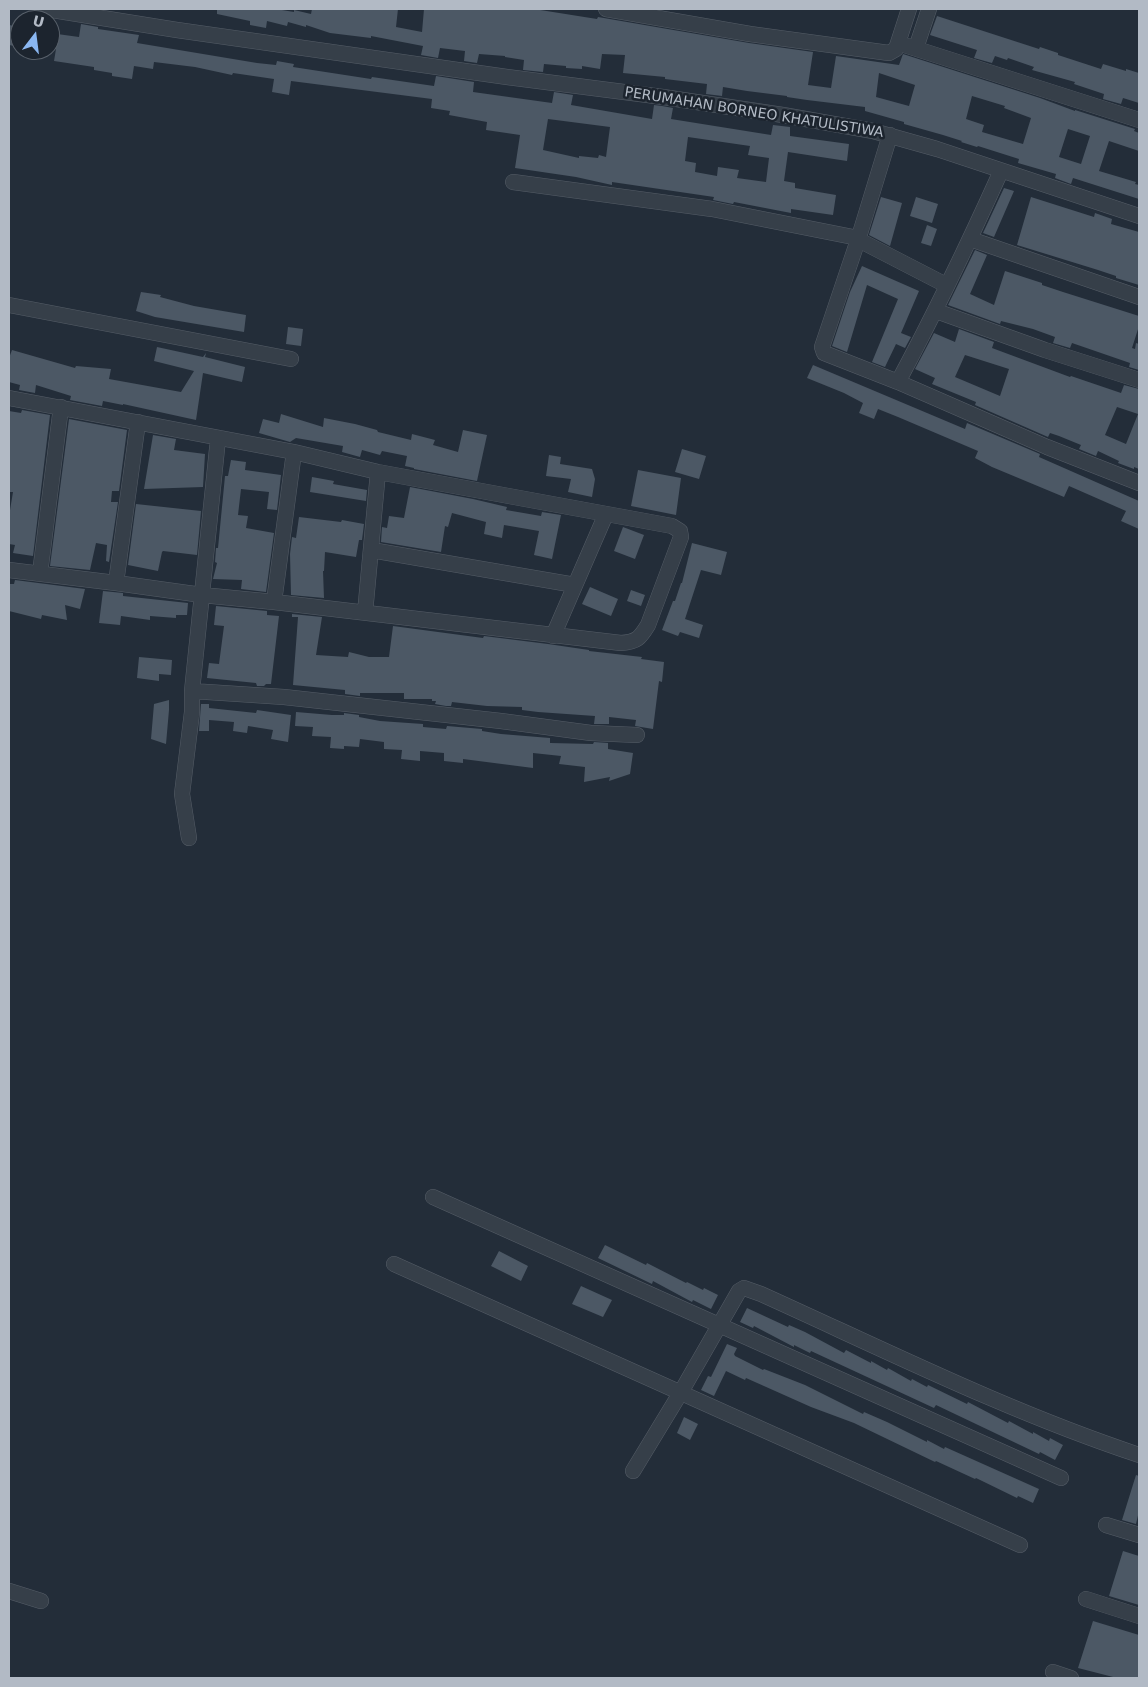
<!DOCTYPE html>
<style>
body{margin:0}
#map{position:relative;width:1148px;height:1687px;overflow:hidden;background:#232d39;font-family:"DejaVu Sans",sans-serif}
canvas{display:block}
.frame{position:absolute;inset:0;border:10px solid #b2bac5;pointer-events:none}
.north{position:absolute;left:10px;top:10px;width:50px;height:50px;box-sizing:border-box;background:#1c242e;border:1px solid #58606a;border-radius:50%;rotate:15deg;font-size:14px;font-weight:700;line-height:20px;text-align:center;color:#b2bac5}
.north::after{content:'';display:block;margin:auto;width:18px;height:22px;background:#8ab7f2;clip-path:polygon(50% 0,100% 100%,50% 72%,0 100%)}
</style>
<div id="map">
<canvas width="1148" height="1687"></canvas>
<div class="frame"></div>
<div class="north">U</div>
</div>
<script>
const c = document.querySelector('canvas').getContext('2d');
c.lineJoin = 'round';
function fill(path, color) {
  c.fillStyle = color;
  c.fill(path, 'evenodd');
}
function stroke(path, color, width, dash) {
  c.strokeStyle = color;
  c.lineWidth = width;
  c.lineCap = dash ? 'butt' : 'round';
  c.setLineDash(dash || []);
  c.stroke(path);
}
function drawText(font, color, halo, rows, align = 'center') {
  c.font = font + ' "DejaVu Sans",sans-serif';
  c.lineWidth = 5;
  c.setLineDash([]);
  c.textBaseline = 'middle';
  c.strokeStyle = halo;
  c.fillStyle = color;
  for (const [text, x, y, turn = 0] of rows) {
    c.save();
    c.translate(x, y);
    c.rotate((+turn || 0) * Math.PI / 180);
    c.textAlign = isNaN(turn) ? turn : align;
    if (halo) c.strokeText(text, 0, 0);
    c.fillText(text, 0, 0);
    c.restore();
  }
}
const building = new Path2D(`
 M 217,9 L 276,9 L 294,12 L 294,10 L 311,14 L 312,9 L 398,9 L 396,27 L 422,32 L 424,9 L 534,9 L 597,19 L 598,17 L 749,43 L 813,52 L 808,85 L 831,88 L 836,56 L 899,65 L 903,54 L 1040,98 L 1075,111 L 1075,110 L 1135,129 L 1134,131 L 1139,133 L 1139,151 L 1109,141 L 1099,171 L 1136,182 L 1135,184 L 1139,185 L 1139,199 L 1073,178 L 1071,184 L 1055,178 L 1056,174 L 1018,163 L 1019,159 L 978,146 L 977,147 L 961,142 L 962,141 L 943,135 L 904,124 L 904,122 L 865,111 L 865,107 L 807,100 L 787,97 L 787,96 L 747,91 L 723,87 L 722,96 L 706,94 L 707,84 L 665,79 L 665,77 L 623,73 L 625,55 L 602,54 L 600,69 L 582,66 L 582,69 L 566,68 L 566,66 L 544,64 L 543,72 L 523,70 L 524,60 L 505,57 L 505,56 L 479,54 L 477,63 L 464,61 L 465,51 L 440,48 L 438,58 L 421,55 L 423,46 L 371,36 L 371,38 L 330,33 L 306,25 L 306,27 L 288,22 L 287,26 L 267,21 L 266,28 L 250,25 L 250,21 L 217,14 ZM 879,73 L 915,85 L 909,106 L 876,97 ZM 972,96 L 1005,106 L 1004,108 L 1031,118 L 1023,144 L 982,132 L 984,125 L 966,119 ZM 1068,129 L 1090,136 L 1081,164 L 1059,157 Z
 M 937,16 L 1039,49 L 1040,47 L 1058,53 L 1058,55 L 1101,69 L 1103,64 L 1126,71 L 1126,69 L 1139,73 L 1139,103 L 1123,98 L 1121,104 L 1103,99 L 1104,94 L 1074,84 L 1075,82 L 1032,70 L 1034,67 L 1008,58 L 1007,60 L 995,56 L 992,63 L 974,58 L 977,50 L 930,35 Z
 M 81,24 L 98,27 L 98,29 L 139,35 L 137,43 L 257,63 L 276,65 L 277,61 L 294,64 L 293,67 L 371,79 L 372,77 L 434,86 L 436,76 L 474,82 L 473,92 L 552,103 L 554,92 L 573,95 L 571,105 L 652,119 L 654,105 L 662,106 L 673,108 L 671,119 L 771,135 L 773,125 L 790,127 L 790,136 L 849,144 L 847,161 L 788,152 L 784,181 L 795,183 L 795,188 L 836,195 L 833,215 L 791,209 L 791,213 L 734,202 L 733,204 L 713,200 L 714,197 L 612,182 L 612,185 L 576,177 L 515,168 L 520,135 L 486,130 L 487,122 L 449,115 L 450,111 L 431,108 L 432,99 L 291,81 L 289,95 L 272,92 L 274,79 L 233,73 L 232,75 L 195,67 L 154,62 L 153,69 L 134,66 L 132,79 L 112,76 L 112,73 L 94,70 L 94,67 L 54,61 L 56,49 L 50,48 L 50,33 L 79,37 ZM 548,119 L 610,127 L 606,157 L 599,155 L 598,158 L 579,156 L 579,158 L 543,150 ZM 688,137 L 750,146 L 748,155 L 769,158 L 766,182 L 737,178 L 739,170 L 718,167 L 717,176 L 695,172 L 696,163 L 685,161 Z
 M 9,25 L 20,27 L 20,47 L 9,45 Z
 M 1004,188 L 1014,191 L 994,237 L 983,233 Z
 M 881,197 L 902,203 L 890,246 L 869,235 Z
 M 916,197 L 938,204 L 932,223 L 910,216 Z
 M 1031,197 L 1094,217 L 1095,213 L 1112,219 L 1111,224 L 1139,232 L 1139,285 L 1116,278 L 1116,276 L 1098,270 L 1017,245 Z
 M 927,225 L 937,229 L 931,246 L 921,243 Z
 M 975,250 L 987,255 L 970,294 L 994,305 L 1005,271 L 1042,283 L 1042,285 L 1063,292 L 1139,316 L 1139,326 L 1132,348 L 1135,349 L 1136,343 L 1139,344 L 1139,370 L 1129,367 L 1130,363 L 1072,343 L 1070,348 L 1053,343 L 1055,337 L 1033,329 L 1001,321 L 1000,324 L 948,305 Z
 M 862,266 L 919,291 L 901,333 L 911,337 L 905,348 L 896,344 L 885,367 L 872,362 L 898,299 L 867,285 L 847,352 L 832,346 L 850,292 Z
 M 141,292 L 161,295 L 160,297 L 194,306 L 246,315 L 244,332 L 155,317 L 136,311 Z
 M 288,327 L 303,329 L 301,346 L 286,344 Z
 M 959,329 L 994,342 L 992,348 L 1070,377 L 1071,376 L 1121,393 L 1124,385 L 1139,389 L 1139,469 L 1134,467 L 1134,469 L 1118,463 L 1119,461 L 1098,451 L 1096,456 L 1079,449 L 1081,445 L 1059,436 L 1050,433 L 1048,437 L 975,405 L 976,402 L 932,384 L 935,378 L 915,369 L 934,333 L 955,342 ZM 965,355 L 1009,369 L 1000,396 L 955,377 ZM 1117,407 L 1138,414 L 1126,444 L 1105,435 Z
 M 157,347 L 203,357 L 206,353 L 205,357 L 245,367 L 242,382 L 203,373 L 196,420 L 123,404 L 123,405 L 103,401 L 102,406 L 70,400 L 71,396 L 36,385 L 35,393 L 19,390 L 20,385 L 9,382 L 9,358 L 12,350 L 75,368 L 76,366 L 111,369 L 109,379 L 181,392 L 194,371 L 154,361 Z
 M 813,365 L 965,429 L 967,423 L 1040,454 L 1039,457 L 1139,501 L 1139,529 L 1121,521 L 1126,511 L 1069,486 L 1064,497 L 992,467 L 975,458 L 978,451 L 898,417 L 878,409 L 874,419 L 859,413 L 863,403 L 844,393 L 807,378 Z
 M 22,410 L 50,415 L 33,556 L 13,553 L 15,545 L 9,544 L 9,516 L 13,492 L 9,492 L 9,411 L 21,413 Z
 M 281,414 L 323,427 L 324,418 L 355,424 L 377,430 L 378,432 L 411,440 L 412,434 L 435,440 L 433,445 L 458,452 L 463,430 L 487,435 L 477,481 L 414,469 L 414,468 L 405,466 L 407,456 L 382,451 L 380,455 L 362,450 L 360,457 L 342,452 L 343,446 L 296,438 L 290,442 L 259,433 L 263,419 L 279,423 Z
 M 69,419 L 127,430 L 119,491 L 112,491 L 111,502 L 118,502 L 109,562 L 106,561 L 107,545 L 96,543 L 90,570 L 50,566 Z
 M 153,435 L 176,439 L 174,450 L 205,454 L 203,487 L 144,489 Z
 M 682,449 L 706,456 L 699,479 L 675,472 Z
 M 549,455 L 561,457 L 560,464 L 592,469 L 595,479 L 592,497 L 568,492 L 571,479 L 546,476 Z
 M 231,460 L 246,462 L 245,470 L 281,475 L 277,510 L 267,509 L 269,492 L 241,489 L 238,515 L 248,516 L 246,528 L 274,533 L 266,592 L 241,589 L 242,580 L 213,579 L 217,563 L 215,562 L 216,548 L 218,548 L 225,476 L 228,476 Z
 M 638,470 L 681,478 L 676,515 L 631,506 Z
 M 312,477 L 334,481 L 333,484 L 367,490 L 366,501 L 310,492 Z
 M 410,487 L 473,499 L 507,507 L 506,510 L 541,516 L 542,512 L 561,515 L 552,559 L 534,555 L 539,531 L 504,525 L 502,538 L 484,534 L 486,522 L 452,513 L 448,527 L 445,526 L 441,552 L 381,542 L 382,527 L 387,528 L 389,516 L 404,518 Z
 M 136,504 L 201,511 L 197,555 L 163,551 L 162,552 L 158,571 L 128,565 Z
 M 299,517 L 341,522 L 342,520 L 364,524 L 362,540 L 359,540 L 356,557 L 325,552 L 324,571 L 323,571 L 324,598 L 291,595 L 290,554 L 292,537 L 296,538 Z
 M 623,527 L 644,535 L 635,559 L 614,551 Z
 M 692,543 L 727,552 L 721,575 L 701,570 L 685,619 L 703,625 L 699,638 L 680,632 L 678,636 L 662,630 L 673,601 L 675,601 L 681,583 L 682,583 Z
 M 15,580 L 85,589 L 80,609 L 65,605 L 67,620 L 42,615 L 41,619 L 9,611 L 9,584 L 14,584 Z
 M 590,587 L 618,599 L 611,616 L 582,604 Z
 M 631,590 L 645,595 L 641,606 L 627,601 Z
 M 103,591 L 123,593 L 123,596 L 188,603 L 187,615 L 176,615 L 176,618 L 150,616 L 150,620 L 121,616 L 120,625 L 99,623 Z
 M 216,606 L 267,611 L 267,615 L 279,616 L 271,684 L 266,684 L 264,686 L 257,686 L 256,683 L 207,678 L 209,663 L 219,664 L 224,626 L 214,625 Z
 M 292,614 L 322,617 L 316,655 L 348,657 L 349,652 L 369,657 L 389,657 L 393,626 L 483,638 L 484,636 L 548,644 L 589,650 L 589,651 L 642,657 L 641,659 L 664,662 L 662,682 L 659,681 L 653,729 L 635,726 L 636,720 L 609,717 L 609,724 L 594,724 L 595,716 L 538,712 L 522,710 L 522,707 L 487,706 L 452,702 L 451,706 L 446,706 L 435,704 L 436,701 L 432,701 L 432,699 L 404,699 L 404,693 L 360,693 L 360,696 L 345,694 L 345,690 L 293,685 L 298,617 L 292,617 Z
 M 139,657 L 172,660 L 171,675 L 159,674 L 159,681 L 137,678 Z
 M 169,700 L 169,710 L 166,744 L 151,739 L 154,704 Z
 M 201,704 L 209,704 L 209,708 L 256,713 L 257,710 L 291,715 L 288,742 L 271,739 L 273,730 L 248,726 L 247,733 L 233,731 L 234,722 L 209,720 L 209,731 L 199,731 Z
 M 296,712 L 332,715 L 344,715 L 344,713 L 359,715 L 359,717 L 380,721 L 423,724 L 423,727 L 446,729 L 447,726 L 482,729 L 482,731 L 501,734 L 550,738 L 550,743 L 593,744 L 594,742 L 608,743 L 608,749 L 633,753 L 630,774 L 609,781 L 610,777 L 584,782 L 585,767 L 559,764 L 561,756 L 533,753 L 533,768 L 463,759 L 463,763 L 444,761 L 444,753 L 420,751 L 420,761 L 401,759 L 402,750 L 384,749 L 384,742 L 360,739 L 359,747 L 344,746 L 344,749 L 330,748 L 331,737 L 312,736 L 313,727 L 295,726 Z
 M 605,1245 L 646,1265 L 647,1263 L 686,1283 L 687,1282 L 703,1290 L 704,1288 L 718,1295 L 711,1309 L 693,1300 L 692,1302 L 653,1281 L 652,1284 L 598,1258 Z
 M 499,1251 L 528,1266 L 521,1281 L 491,1266 Z
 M 581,1286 L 612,1300 L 603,1317 L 572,1304 Z
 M 747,1308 L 788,1327 L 789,1325 L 805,1332 L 844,1353 L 846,1350 L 871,1363 L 871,1361 L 887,1370 L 888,1368 L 911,1381 L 912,1379 L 927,1387 L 928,1385 L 967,1404 L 968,1402 L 1008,1423 L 1009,1421 L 1033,1434 L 1033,1432 L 1049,1441 L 1050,1438 L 1063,1445 L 1055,1460 L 1040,1452 L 1039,1454 L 936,1405 L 934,1408 L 811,1351 L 810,1353 L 794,1345 L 794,1347 L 754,1326 L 753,1328 L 740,1322 Z
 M 727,1344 L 737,1348 L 734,1354 L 735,1356 L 763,1370 L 764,1369 L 805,1385 L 863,1414 L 864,1412 L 887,1422 L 927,1442 L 927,1440 L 944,1449 L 945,1447 L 1039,1489 L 1033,1503 L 1018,1496 L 1017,1498 L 976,1478 L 975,1479 L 936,1461 L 935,1462 L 854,1423 L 811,1407 L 746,1378 L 745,1380 L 726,1371 L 714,1396 L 701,1390 L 708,1376 L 711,1377 Z
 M 684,1417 L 698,1424 L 690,1440 L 677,1433 Z
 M 1136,1475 L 1139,1476 L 1139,1511 L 1136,1524 L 1122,1520 Z
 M 1123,1551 L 1139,1556 L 1139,1605 L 1109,1596 Z
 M 1093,1621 L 1139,1635 L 1139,1678 L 1117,1678 L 1078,1668 Z`);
const street = new Path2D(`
 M 46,9 L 177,30 L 507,77 L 663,97 L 783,115 L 873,131 L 937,149 L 1139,216
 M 606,9 L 750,34 L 889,53 L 896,49 L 909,9
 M 898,43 L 1139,120
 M 916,48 L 929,9
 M 890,135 L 858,240 L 822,347 L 824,353 L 898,382 L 1047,447 L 1139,483
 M 513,182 L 712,209 L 853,237 L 946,285
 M 970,239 L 1139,297
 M 9,305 L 291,359
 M 936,311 L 1045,350 L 1139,380
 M 898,382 C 935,313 969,242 1001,171
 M 9,398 L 294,452 L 378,472 L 672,526 L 680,531 L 681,537 L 648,625 C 640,638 637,642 621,643 L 274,602 L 202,595 L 116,583 L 9,570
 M 218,439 L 192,691 L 284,697 L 501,721 L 591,733 L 637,735
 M 371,550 L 575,585
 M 40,573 L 61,407
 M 116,583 L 138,422
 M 274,602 L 294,452
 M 365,613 L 378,472
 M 553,636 L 606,514
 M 189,838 L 182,794 L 192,712 L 192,691
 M 433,1197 L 1061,1478
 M 394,1264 L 1020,1545
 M 633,1471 L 681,1392 L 739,1291 L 744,1288 L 761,1294 C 885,1350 1009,1412 1139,1455
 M 1106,1525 L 1139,1535
 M 9,1591 L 41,1601
 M 1086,1599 L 1139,1616
 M 1053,1672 L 1071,1678`);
const streetNames = [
 ["PERUMAHAN BORNEO KHATULISTIWA",754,113,9]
];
fill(building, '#4c5865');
stroke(street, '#555d67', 16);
stroke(street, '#363f49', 15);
drawText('14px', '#b2bac5', '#1c242e', streetNames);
</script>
